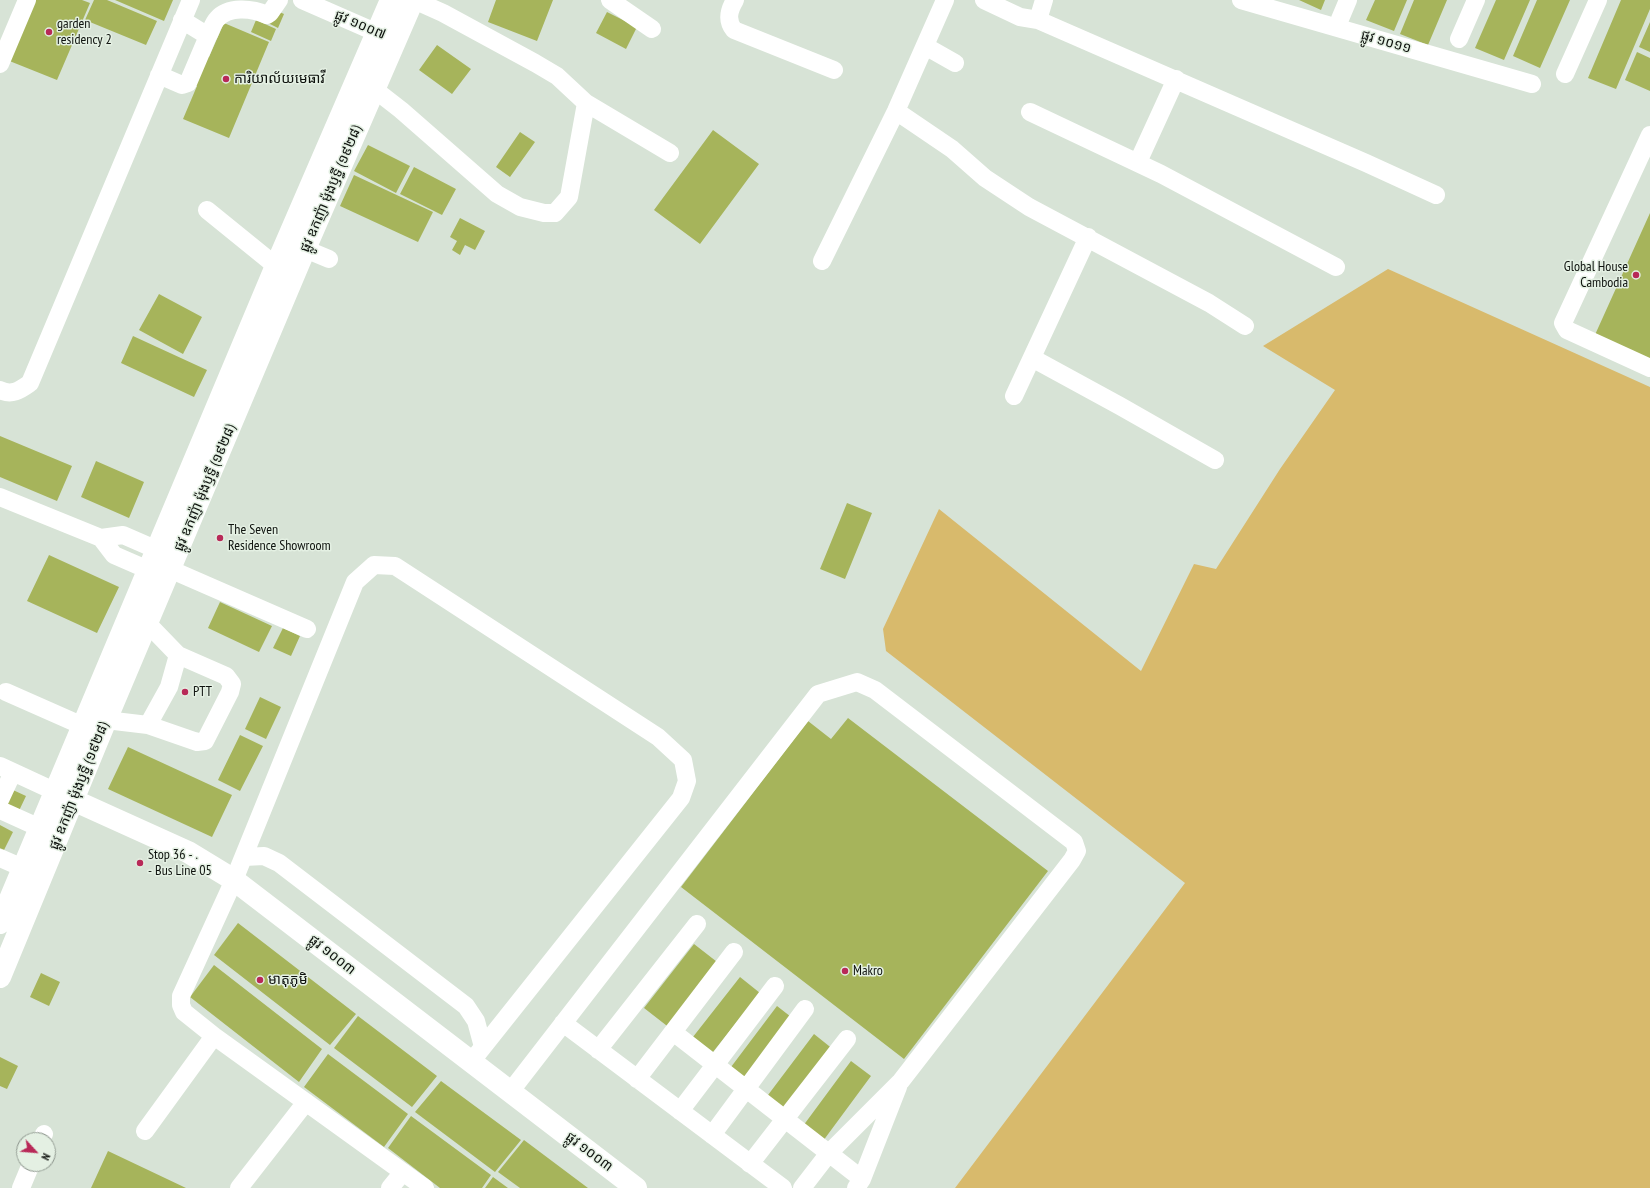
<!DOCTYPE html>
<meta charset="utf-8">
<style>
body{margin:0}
#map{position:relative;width:1650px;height:1188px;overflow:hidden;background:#d7e3d6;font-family:"PT Sans Narrow",sans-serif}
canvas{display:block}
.north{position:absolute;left:16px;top:1132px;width:40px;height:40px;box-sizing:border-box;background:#e4f0e3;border:1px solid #8e978e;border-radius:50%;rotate:116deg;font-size:11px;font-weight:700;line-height:16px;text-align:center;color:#0e120e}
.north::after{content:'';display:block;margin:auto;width:14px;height:18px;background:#b82958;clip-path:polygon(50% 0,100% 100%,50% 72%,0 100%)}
</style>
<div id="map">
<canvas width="1650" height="1188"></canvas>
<div class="north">N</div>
</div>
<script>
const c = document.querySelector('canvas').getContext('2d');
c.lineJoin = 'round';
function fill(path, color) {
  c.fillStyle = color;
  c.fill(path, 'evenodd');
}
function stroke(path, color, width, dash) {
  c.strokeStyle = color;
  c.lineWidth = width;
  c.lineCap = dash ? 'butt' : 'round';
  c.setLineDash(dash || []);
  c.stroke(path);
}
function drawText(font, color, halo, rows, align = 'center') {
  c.font = font + ' "PT Sans Narrow","Noto Sans Khmer",sans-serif';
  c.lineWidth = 3;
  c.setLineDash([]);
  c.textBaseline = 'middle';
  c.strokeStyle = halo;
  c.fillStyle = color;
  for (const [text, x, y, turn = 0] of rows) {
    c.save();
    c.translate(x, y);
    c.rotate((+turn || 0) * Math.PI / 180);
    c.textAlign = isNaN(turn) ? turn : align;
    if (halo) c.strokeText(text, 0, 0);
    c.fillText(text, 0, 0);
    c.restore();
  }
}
const green = new Path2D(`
 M 1388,269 L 1650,387 L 1650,1188 L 955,1188 L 1185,883 L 886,651 L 883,629 L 939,509 L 1141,671 L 1194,564 L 1216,569 L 1280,469 L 1335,390 L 1263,346 Z`);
const building = new Path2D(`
 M 35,0 L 82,0 L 90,3 L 57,80 L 7,60 Z
 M 94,0 L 107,0 L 157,21 L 146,45 L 85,20 Z
 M 115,0 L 173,0 L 164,21 Z
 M 496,0 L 553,0 L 537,41 L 488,22 Z
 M 1299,0 L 1325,0 L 1321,10 Z
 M 1375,0 L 1407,0 L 1394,31 L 1366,20 Z
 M 1414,0 L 1447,0 L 1428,45 L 1400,34 Z
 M 1496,0 L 1530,0 L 1504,60 L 1475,48 Z
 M 1537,0 L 1570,0 L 1540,68 L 1513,56 Z
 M 1621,0 L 1650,0 L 1650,9 L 1616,89 L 1588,78 Z
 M 275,10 L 284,14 L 278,28 L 268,23 Z
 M 607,12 L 637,27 L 626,49 L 596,33 Z
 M 256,20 L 276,29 L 271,41 L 251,32 Z
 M 1650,22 L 1650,52 L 1639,47 Z
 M 224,23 L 269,42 L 229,138 L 183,119 L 197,86 L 193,84 L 206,55 L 209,57 Z
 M 437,45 L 471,69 L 452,94 L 419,70 Z
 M 1637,52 L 1650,58 L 1650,91 L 1625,80 Z
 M 713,130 L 759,164 L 700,244 L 654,210 Z
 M 520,132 L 535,142 L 510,177 L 496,167 Z
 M 368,145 L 410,166 L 396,193 L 354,171 Z
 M 414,167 L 456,189 L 442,215 L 400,194 Z
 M 354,175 L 433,212 L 418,242 L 340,206 Z
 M 1650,213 L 1650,361 L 1594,337 Z
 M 460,218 L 485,231 L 475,250 L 465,245 L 460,255 L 452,250 L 457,241 L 450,237 Z
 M 159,294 L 202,317 L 183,354 L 139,330 Z
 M 133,336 L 207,370 L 194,397 L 121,363 Z
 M 0,436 L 72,466 L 57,501 L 0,477 Z
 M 96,461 L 144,482 L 129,518 L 81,497 Z
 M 847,503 L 872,513 L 845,579 L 820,569 Z
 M 49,555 L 119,587 L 97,633 L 27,601 Z
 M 220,602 L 272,626 L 259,652 L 208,628 Z
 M 283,628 L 300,636 L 291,656 L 273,648 Z
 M 260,697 L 281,707 L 266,739 L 245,729 Z
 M 848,718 L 1048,871 L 904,1059 L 681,887 L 808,721 L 831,739 Z
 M 240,735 L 263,746 L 240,791 L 218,780 Z
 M 128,747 L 232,795 L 212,837 L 108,789 Z
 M 0,784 L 26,796 L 17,815 L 0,807 Z
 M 0,825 L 13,832 L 4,850 L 0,848 Z
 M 238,923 L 356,1014 L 330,1045 L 214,955 Z
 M 694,944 L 721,965 L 671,1029 L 644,1008 Z
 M 214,965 L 322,1049 L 299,1082 L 190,997 Z
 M 41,973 L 60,982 L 49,1006 L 30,997 Z
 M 740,977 L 760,993 L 709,1057 L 689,1042 Z
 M 777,1006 L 795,1020 L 746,1085 L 728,1071 Z
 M 358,1016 L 437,1076 L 412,1107 L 334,1048 Z
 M 814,1034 L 834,1050 L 784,1114 L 765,1099 Z
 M 328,1054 L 408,1114 L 384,1147 L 304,1087 Z
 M 0,1057 L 18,1066 L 7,1089 L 0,1086 Z
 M 851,1061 L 871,1076 L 823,1141 L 803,1126 Z
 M 441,1081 L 521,1140 L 495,1172 L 415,1112 Z
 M 411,1116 L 491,1175 L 482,1188 L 440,1188 L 388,1148 Z
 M 524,1140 L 588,1188 L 520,1188 L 498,1172 Z
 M 108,1151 L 186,1188 L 91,1188 Z
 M 493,1177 L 508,1188 L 485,1188 Z`);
const minor = new Path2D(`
 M 302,0 L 389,38
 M 414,0 L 443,13 L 535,63 L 557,76 L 586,103 L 670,153
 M 610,0 L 652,29
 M 735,0 C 729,10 726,20 734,30 L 834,70
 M 984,0 L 1020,17 L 1038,20
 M 1044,0 L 1038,20 L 1366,163 L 1436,195
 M 1241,0 L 1532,84
 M 1340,19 L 1348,0
 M 208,36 C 211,31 213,23 217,19 C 228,6 252,8 267,15 L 270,13 L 279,0
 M 1459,39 L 1476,0
 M 925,46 L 955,63
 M 0,64 L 27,0
 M 1565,74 L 1598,0
 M 159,75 L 182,85 L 188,83 L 208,36 L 182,20
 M 374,89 L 401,110 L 497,194 L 520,207 L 544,213 L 555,213 L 569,197 L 586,103
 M 896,111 L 952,149 L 985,178 L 1029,207 L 1209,303 L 1245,326
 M 1030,112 L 1161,174 L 1336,267
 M 1650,135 L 1563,323 L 1567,330 L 1650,368
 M 1138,162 L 1176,79
 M 207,210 L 276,266
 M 305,249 L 329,259
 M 822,261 L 896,111 L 945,0
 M 1032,358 L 1120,406 L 1215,460
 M 0,390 C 12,396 20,390 30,383 L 191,0
 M 1014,396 L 1088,237
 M 0,497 L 101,538 L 123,535 L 169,555
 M 101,538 L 114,555 L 160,575
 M 158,564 L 307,629
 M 6,692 L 83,726
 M 106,720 L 148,725 L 169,687 L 178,655 L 148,624 L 135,618
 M 148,725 L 197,742 L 205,741 L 230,692 L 232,684 L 226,676 L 178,655
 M 0,766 L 67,797
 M 0,800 L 13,772
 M 0,810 L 40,828
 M 244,857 L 264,856 L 279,863 L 466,1006 L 476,1021 L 483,1047
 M 0,858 L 23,868
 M 563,1023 L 783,1188
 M 673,1032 L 862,1179
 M 598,1050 L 697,924
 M 637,1079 L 734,952
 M 510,1092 L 818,694 L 857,682 L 875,690 L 1074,842 L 1077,851 L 1072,860 L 901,1081 L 829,1153 L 802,1188
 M 680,1111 L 775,986
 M 145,1131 L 214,1036
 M 712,1135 L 805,1009
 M 41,1140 L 44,1134
 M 750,1164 L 847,1039
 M 21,1188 L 31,1164
 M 239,1188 L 306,1102
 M 390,1188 L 403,1172
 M 425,1188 L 214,1036 L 184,1012 L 181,1005 L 181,996 L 234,880 L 355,582 L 374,565 L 395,566 L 658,737 L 683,760 L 687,781 L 681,798 L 471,1062
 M 856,1188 L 862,1179 L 898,1087`);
const major = new Path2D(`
 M 73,800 L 188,852 L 234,880 L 636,1188
 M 0,923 L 276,266 L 391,0
 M 0,977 L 106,720 L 305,249 L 413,0`);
const markers = [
 [49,32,4,"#b82958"],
 [226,79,4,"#b82958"],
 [1636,275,4,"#b82958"],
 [220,538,4,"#b82958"],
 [185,692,4,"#b82958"],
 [140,863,4,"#b82958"],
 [845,971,4,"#b82958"],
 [260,980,4,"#b82958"]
];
const poiNames = [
 ["garden",57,24],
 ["residency 2",57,40],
 ["ការិយាល័យមេធាវី",234,79],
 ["Global House",1628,267,"right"],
 ["Cambodia",1628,283,"right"],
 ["The Seven",228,530],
 ["Residence Showroom",228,546],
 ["PTT",193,692],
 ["Stop 36 - .",148,855],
 ["- Bus Line 05",148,871],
 ["Makro",853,971],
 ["មាតុភូមិ",268,980]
];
const streetNames = [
 ["ផ្លូវ ១០០៧",360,25,23],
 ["ផ្លូវ ១០១១",1386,42,16],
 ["ផ្លូវ ឧកញ៉ា ម៉ុងឫទ្ធី (១៩២៨)",331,189,-67],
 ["ផ្លូវ ឧកញ៉ា ម៉ុងឫទ្ធី (១៩២៨)",205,488,-67],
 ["ផ្លូវ ឧកញ៉ា ម៉ុងឫទ្ធី (១៩២៨)",79,786,-68],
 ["ផ្លូវ ១០០៣",332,955,38],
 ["ផ្លូវ ១០០៣",589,1152,37]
];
fill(green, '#d8ba6c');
fill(building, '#a6b45b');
stroke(minor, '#fff', 18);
stroke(major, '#fff', 22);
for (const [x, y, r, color] of markers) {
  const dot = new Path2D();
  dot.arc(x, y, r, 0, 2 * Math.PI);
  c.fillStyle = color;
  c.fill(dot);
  stroke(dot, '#e4f0e3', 1.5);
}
drawText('14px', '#0e120e', '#e4f0e3', poiNames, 'left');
drawText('14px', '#0e120e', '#e4f0e3', streetNames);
</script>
